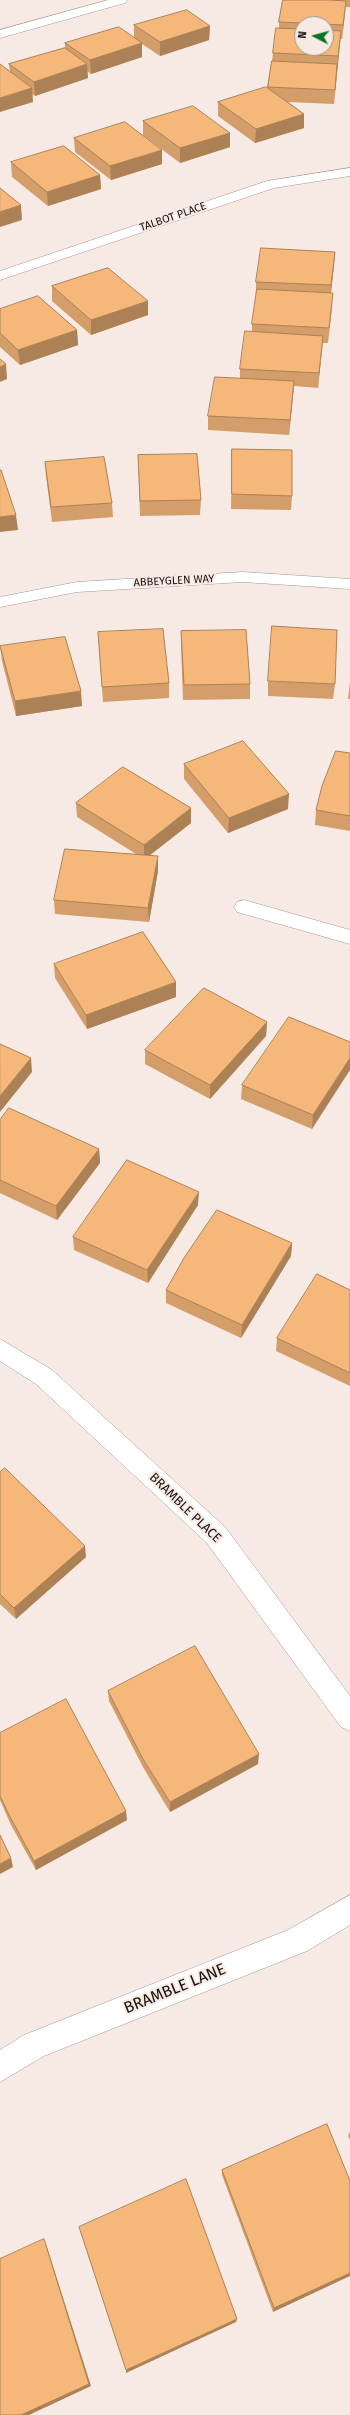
<!DOCTYPE html>
<style>
body{margin:0}
#map{position:relative;width:350px;height:2415px;overflow:hidden;background:#f7eae4;font-family:"Fira Sans",sans-serif}
canvas{display:block}
.north{position:absolute;left:294px;top:16px;width:40px;height:40px;box-sizing:border-box;background:#f7eae4;border:1px solid #9e9490;border-radius:50%;rotate:276deg;font-size:11px;font-weight:700;line-height:16px;text-align:center;color:#181311}
.north::after{content:'';display:block;margin:auto;width:14px;height:18px;background:#077324;clip-path:polygon(50% 0,100% 100%,50% 72%,0 100%)}
</style>
<div id="map">
<canvas width="350" height="2415"></canvas>
<div class="north">N</div>
</div>
<script>
const c = document.querySelector('canvas').getContext('2d');
c.lineJoin = 'round';
function stroke(path, color, width, dash) {
  c.strokeStyle = color;
  c.lineWidth = width;
  c.lineCap = dash ? 'butt' : 'round';
  c.setLineDash(dash || []);
  c.stroke(path);
}
function fill(path, color) {
  c.fillStyle = color;
  c.fill(path, 'evenodd');
}
function drawText(font, color, halo, rows, align = 'center') {
  c.font = font + ' "Fira Sans",sans-serif';
  c.lineWidth = 4;
  c.setLineDash([]);
  c.textBaseline = 'middle';
  c.strokeStyle = halo;
  c.fillStyle = color;
  for (const [text, x, y, turn = 0] of rows) {
    c.save();
    c.translate(x, y);
    c.rotate((+turn || 0) * Math.PI / 180);
    c.textAlign = isNaN(turn) ? turn : align;
    if (halo) c.strokeText(text, 0, 0);
    c.fillText(text, 0, 0);
    c.restore();
  }
}
const street = new Path2D(`
 M 108,0 L 127,0 L 125,3 L 0,38 L 0,30 Z
 M 350,168 L 350,176 L 274,188 L 0,280 L 0,271 L 267,181 Z
 M 243,572 L 350,579 L 350,589 L 243,582 L 77,592 L 0,607 L 0,597 L 77,582 Z
 M 244,900 L 350,930 L 350,944 L 237,912 L 234,907 L 237,902 Z
 M 0,1339 L 52,1370 L 225,1527 L 350,1696 L 350,1731 L 341,1727 L 207,1543 L 36,1384 L 0,1361 Z
 M 350,1895 L 350,1925 L 307,1951 L 44,2056 L 0,2082 L 0,2050 L 24,2035 L 288,1930 Z`);
const wall = new Path2D(`
 M 283,0 L 350,0 L 350,7 L 345,7 L 342,39 L 340,39 L 334,104 L 288,102 L 304,114 L 304,128 L 255,143 L 218,116 L 218,102 L 267,88 L 272,61 L 273,53 L 279,28 L 279,22 ZM 302,24 L 326,24 L 326,48 L 302,48 Z
 M 134,25 L 210,26 L 209,40 L 160,56 L 142,44 L 142,57 L 91,74 L 87,71 L 88,78 L 35,96 L 32,94 L 33,102 L 10,72 L 9,64 L 65,48 L 65,43 L 134,38 Z
 M 143,121 L 230,133 L 230,147 L 180,163 L 143,135 Z
 M 74,138 L 162,164 L 111,180 L 75,152 Z
 M 11,162 L 100,175 L 101,189 L 48,206 L 12,177 Z
 M 335,252 L 331,293 L 332,308 L 328,343 L 322,343 L 318,388 L 294,386 L 289,435 L 208,430 L 208,416 L 240,378 L 240,369 L 252,332 L 252,324 L 256,296 L 256,282 Z
 M 52,286 L 148,315 L 91,335 L 52,301 Z
 M 0,309 L 77,330 L 78,345 L 20,365 L 0,347 Z
 M 232,449 L 292,496 L 291,510 L 231,509 Z
 M 138,455 L 201,500 L 200,515 L 140,516 Z
 M 45,462 L 112,503 L 113,517 L 52,522 L 46,476 Z
 M 181,631 L 250,684 L 250,699 L 183,700 L 181,646 Z
 M 98,632 L 169,683 L 169,698 L 103,702 Z
 M 0,646 L 82,706 L 16,716 L 2,661 Z
 M 268,681 L 335,684 L 333,699 L 268,696 Z
 M 350,682 L 350,699 L 348,699 Z
 M 350,753 L 350,831 L 315,825 L 316,810 Z
 M 184,764 L 288,809 L 228,833 L 184,779 Z
 M 76,803 L 191,808 L 191,823 L 149,855 L 158,871 L 149,922 L 55,914 L 54,900 L 136,854 L 77,817 Z
 M 54,964 L 176,997 L 87,1029 L 55,978 Z
 M 267,1022 L 266,1036 L 210,1099 L 145,1064 L 145,1050 Z
 M 350,1042 L 312,1129 L 241,1099 L 242,1085 Z
 M 0,1120 L 99,1149 L 100,1163 L 57,1220 L 0,1193 Z
 M 198,1205 L 148,1283 L 74,1250 L 73,1237 Z
 M 292,1243 L 291,1256 L 241,1338 L 166,1303 L 166,1290 Z
 M 350,1290 L 350,1386 L 276,1351 L 277,1338 Z
 M 0,1472 L 86,1557 L 16,1619 L 0,1604 Z
 M 108,1691 L 258,1764 L 170,1812 L 144,1769 L 109,1701 Z
 M 0,1733 L 127,1820 L 36,1870 L 11,1825 L 0,1800 Z
 M 350,2131 L 350,2140 L 348,2136 Z
 M 222,2170 L 350,2181 L 273,2312 L 222,2175 Z`);
const shadedWall = new Path2D(`
 M 346,1 L 345,14 L 342,39 L 343,25 Z
 M 210,26 L 209,40 L 160,56 L 160,42 Z
 M 341,31 L 340,45 L 334,104 L 338,56 Z
 M 142,43 L 142,57 L 91,74 L 90,60 Z
 M 87,64 L 88,78 L 35,96 L 34,82 Z
 M 32,88 L 33,102 L 0,112 L 0,98 Z
 M 304,114 L 304,128 L 255,143 L 256,129 Z
 M 230,133 L 230,147 L 180,163 L 180,148 Z
 M 162,150 L 162,164 L 111,180 L 110,166 Z
 M 100,175 L 101,189 L 48,206 L 47,192 Z
 M 21,205 L 22,220 L 0,227 L 0,212 Z
 M 335,252 L 334,266 L 330,300 L 331,285 Z
 M 148,301 L 148,315 L 91,335 L 91,320 Z
 M 77,330 L 78,345 L 20,365 L 18,350 Z
 M 323,336 L 322,350 L 318,388 L 319,373 Z
 M 6,364 L 7,379 L 0,382 L 0,367 Z
 M 294,381 L 293,396 L 289,435 L 290,420 Z
 M 16,515 L 18,530 L 0,532 L 0,517 Z
 M 81,691 L 82,706 L 16,716 L 15,701 Z
 M 289,794 L 288,809 L 228,833 L 229,818 Z
 M 191,808 L 191,823 L 144,860 L 144,845 Z
 M 158,856 L 158,871 L 149,922 L 148,908 Z
 M 176,982 L 176,997 L 87,1029 L 86,1015 Z
 M 267,1022 L 266,1036 L 210,1099 L 210,1085 Z
 M 31,1058 L 32,1072 L 0,1112 L 0,1096 Z
 M 350,1058 L 350,1070 L 312,1129 L 313,1115 Z
 M 99,1149 L 100,1163 L 57,1220 L 56,1206 Z
 M 199,1192 L 198,1205 L 148,1283 L 147,1270 Z
 M 292,1243 L 291,1256 L 241,1338 L 242,1325 Z
 M 85,1546 L 86,1557 L 16,1619 L 14,1608 Z
 M 259,1754 L 258,1764 L 170,1812 L 170,1802 Z
 M 126,1811 L 127,1820 L 36,1870 L 34,1861 Z
 M 11,1858 L 13,1867 L 0,1874 L 0,1864 Z
 M 46,2244 L 91,2386 L 29,2415 L 21,2415 Z
 M 350,2273 L 350,2276 L 273,2312 L 274,2308 Z
 M 237,2319 L 236,2322 L 126,2373 L 126,2370 Z`);
const building = new Path2D(`
 M 283,0 L 329,0 L 346,1 L 343,25 L 279,22 Z
 M 187,10 L 210,26 L 160,42 L 134,25 Z
 M 119,27 L 142,43 L 90,60 L 65,43 Z
 M 276,28 L 302,29 L 302,48 L 326,48 L 326,30 L 341,31 L 338,56 L 273,53 Z
 M 65,48 L 87,64 L 34,82 L 9,64 Z
 M 272,61 L 337,64 L 335,90 L 268,87 Z
 M 0,64 L 32,88 L 0,98 Z
 M 266,87 L 304,114 L 256,129 L 218,102 Z
 M 193,106 L 230,133 L 180,148 L 143,121 Z
 M 125,122 L 162,150 L 110,166 L 74,138 Z
 M 64,146 L 100,175 L 47,192 L 11,162 Z
 M 0,188 L 21,205 L 0,212 Z
 M 261,248 L 335,252 L 331,285 L 256,282 Z
 M 108,268 L 148,301 L 91,320 L 52,286 Z
 M 257,289 L 333,293 L 329,328 L 252,324 Z
 M 38,296 L 77,330 L 18,350 L 0,333 L 0,309 Z
 M 245,331 L 323,336 L 319,373 L 240,369 Z
 M 0,359 L 6,364 L 0,367 Z
 M 215,377 L 294,381 L 290,420 L 208,416 Z
 M 232,449 L 292,450 L 292,496 L 232,494 Z
 M 197,454 L 201,500 L 140,501 L 138,455 Z
 M 104,457 L 112,503 L 51,507 L 45,462 Z
 M 0,470 L 1,470 L 16,515 L 0,517 Z
 M 272,626 L 337,630 L 335,684 L 268,681 Z
 M 163,629 L 169,683 L 102,687 L 98,632 Z
 M 246,630 L 250,684 L 184,685 L 181,631 Z
 M 65,637 L 81,691 L 15,701 L 0,646 Z
 M 243,741 L 289,794 L 229,818 L 184,764 Z
 M 336,751 L 350,753 L 350,816 L 316,810 L 322,786 Z
 M 123,767 L 191,808 L 144,845 L 76,803 Z
 M 65,849 L 158,856 L 148,908 L 54,900 Z
 M 143,932 L 176,982 L 86,1015 L 54,964 Z
 M 204,988 L 267,1022 L 210,1085 L 145,1050 Z
 M 289,1017 L 350,1042 L 350,1058 L 313,1115 L 242,1085 Z
 M 0,1044 L 31,1058 L 0,1096 Z
 M 9,1108 L 99,1149 L 56,1206 L 0,1180 L 0,1120 Z
 M 127,1160 L 199,1192 L 147,1270 L 73,1237 Z
 M 217,1210 L 292,1243 L 242,1325 L 166,1290 L 184,1258 Z
 M 317,1274 L 350,1290 L 350,1373 L 277,1338 Z
 M 5,1468 L 85,1546 L 14,1608 L 0,1594 L 0,1472 Z
 M 195,1646 L 259,1754 L 170,1802 L 143,1759 L 108,1691 Z
 M 66,1699 L 126,1811 L 34,1861 L 9,1815 L 0,1796 L 0,1733 Z
 M 0,1835 L 11,1858 L 0,1864 Z
 M 327,2124 L 350,2181 L 350,2273 L 274,2308 L 222,2170 Z
 M 186,2179 L 237,2319 L 126,2370 L 79,2227 Z
 M 44,2239 L 89,2384 L 21,2415 L 0,2415 L 0,2259 Z`);
const farStreetnames = [
 ["TALBOT PLACE",173,217,-19],
 ["ABBEYGLEN WAY",174,581,-3]
];
const streetNames = [
 ["BRAMBLE PLACE",185,1508,44]
];
const nearStreetnames = [
 ["BRAMBLE LANE",175,1989,-22]
];
stroke(street, '#a49792', 1);
fill(street, '#fff');
fill(wall, '#d39e69');
fill(shadedWall, '#ac8155');
fill(building, '#f5b87a');
stroke(building, '#ac8155', 1);
drawText('11px', '#181311', '#f7eae4', farStreetnames);
drawText('13px', '#181311', '#f7eae4', streetNames);
drawText('16px', '#181311', '#f7eae4', nearStreetnames);
</script>
